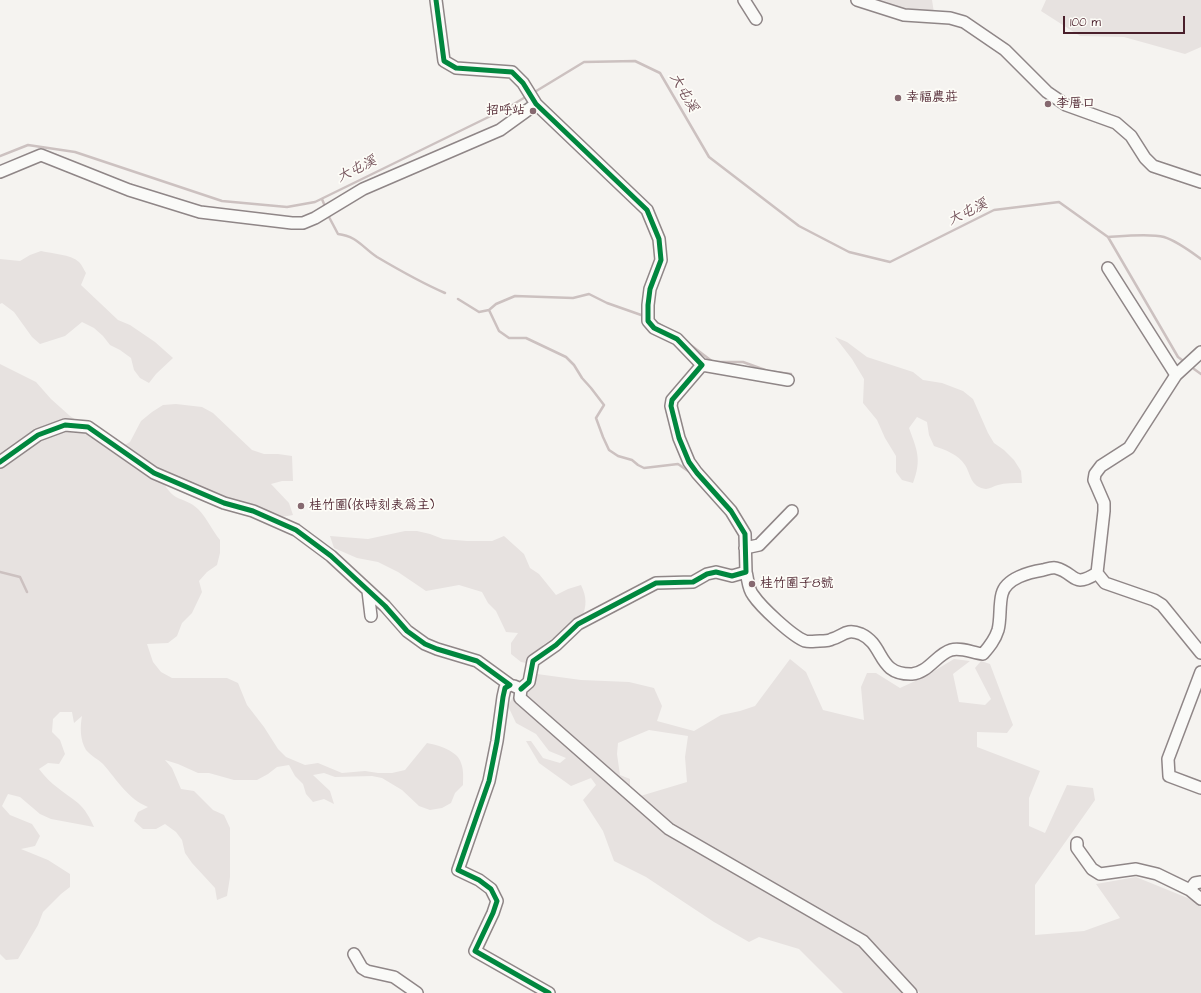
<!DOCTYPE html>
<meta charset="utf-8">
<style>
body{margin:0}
#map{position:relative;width:1201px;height:993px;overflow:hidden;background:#f5f3f0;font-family:"Architects Daughter",sans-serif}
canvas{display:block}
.scale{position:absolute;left:1063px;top:16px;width:122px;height:18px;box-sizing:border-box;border:2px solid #4a1f2b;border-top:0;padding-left:5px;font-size:12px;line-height:14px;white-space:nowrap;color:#4a1f2b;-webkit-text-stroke:3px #fdfcf7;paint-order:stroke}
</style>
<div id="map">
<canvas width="1201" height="993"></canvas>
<div class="scale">100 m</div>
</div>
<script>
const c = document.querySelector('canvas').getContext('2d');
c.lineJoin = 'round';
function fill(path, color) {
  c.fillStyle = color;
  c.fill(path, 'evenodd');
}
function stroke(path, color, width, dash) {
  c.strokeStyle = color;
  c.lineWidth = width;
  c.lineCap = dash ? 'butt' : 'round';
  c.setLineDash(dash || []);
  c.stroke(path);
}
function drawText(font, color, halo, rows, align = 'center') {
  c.font = font + ' "Architects Daughter","LXGW WenKai TC",sans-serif';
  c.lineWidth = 3.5;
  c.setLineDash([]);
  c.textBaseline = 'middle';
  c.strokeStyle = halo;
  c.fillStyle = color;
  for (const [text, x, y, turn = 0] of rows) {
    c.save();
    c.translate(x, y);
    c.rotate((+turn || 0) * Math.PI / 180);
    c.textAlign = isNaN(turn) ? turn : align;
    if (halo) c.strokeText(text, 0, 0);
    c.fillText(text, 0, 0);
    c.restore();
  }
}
const green = new Path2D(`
 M 872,0 L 932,0 L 934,13 L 904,10 Z
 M 1046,0 L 1201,0 L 1201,47 L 1185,54 L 1124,37 L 1080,36 L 1041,11 Z
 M 41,251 C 53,254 70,254 79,262 C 82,265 84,270 86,273 L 81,285 L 118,320 L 130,325 L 155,342 L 173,358 L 156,374 L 149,383 L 140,378 L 134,370 L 131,358 L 120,350 L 110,345 L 103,336 L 94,328 L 82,322 L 65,336 L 40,344 L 32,337 L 14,312 L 2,303 L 0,304 L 0,259 L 20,261 L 30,255 Z
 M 835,337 L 847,342 L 867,357 L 913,372 L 923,380 L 942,383 L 963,391 L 973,399 L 988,433 L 994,443 L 1004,450 L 1014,460 L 1021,471 L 1022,483 C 1014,483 1005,483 998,485 C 994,486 989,489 986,489 C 970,487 971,474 965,465 C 958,454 945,450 934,446 L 929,435 L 927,422 L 917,417 L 909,428 C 917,450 922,459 913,483 L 902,480 L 896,472 L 896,456 L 885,438 L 877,420 L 863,403 L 864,379 L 852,359 Z
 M 0,364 L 36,382 L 51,399 L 70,416 L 119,448 L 130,442 L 141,421 L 152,412 L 163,405 L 176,404 L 202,407 L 213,413 L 252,450 L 264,454 L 278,454 L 292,456 L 293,481 L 282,481 L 271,484 L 289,503 L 293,515 L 282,517 L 272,514 L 160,477 C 164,484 169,493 176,497 C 184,501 191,502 198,509 C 207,518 212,530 220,540 L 220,553 L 217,565 L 207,572 L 199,581 L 202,592 L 192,613 L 182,623 L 177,636 L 168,643 L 147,644 L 153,662 L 161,672 L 172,678 L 227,678 L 238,683 L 247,705 L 264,727 L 278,749 L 286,757 L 305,765 L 318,763 L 342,773 L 365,771 L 378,773 L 392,773 L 405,770 L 427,743 C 438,745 458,751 461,763 C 464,770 463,778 463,785 L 455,793 L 451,803 L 442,808 L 430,810 L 419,806 L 402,790 L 382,778 L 372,776 L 335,777 L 324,773 L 313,775 L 330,791 L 334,804 L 324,799 L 313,802 L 306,794 L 303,784 L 295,776 L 289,765 L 277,767 L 268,774 L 257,780 L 234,780 L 209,773 L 198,773 L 178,764 L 165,760 L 172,768 L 181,789 L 194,791 L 213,810 L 224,815 L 230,828 L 230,877 L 227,896 L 217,900 L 215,888 L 192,863 L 185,853 L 182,840 L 176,832 L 165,824 L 156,829 L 143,829 L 134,821 L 138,812 L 148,807 C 128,799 117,780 103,764 C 98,759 91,756 86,750 C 80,740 80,727 82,716 L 74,723 L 72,712 L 60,712 L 53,719 L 52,732 L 60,740 L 65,754 L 59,764 L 48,763 L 39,769 C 51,785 63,791 78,803 C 85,809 90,818 94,827 L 51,819 L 40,814 L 20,797 L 8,794 L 2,806 L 10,815 L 32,824 L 40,836 L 35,846 L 21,849 L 48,860 L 70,874 L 70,887 L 61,894 L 43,912 L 38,925 L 18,959 L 6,960 L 0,954 Z
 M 405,531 L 417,531 L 430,534 L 443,539 L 467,541 L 492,541 L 504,536 L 524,554 L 530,568 L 539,574 L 556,595 L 568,589 L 581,585 C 593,609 579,623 564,642 L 553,638 L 543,645 L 539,657 L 532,664 L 521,662 L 511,654 L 511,643 L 518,633 L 506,632 L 496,611 L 488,603 L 482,592 L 459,585 L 426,591 L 398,572 L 378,562 L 357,558 L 334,548 L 330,536 L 368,539 Z
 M 790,659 L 806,672 L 823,710 L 864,720 L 861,687 L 867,673 L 876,673 L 900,688 L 924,677 L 954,659 L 970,661 L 953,674 L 959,702 L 985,705 L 991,699 L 975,668 L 981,661 L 990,664 L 1013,725 L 1007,733 L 977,732 L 977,747 L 1040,771 L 1029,798 L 1029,826 L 1045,833 L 1067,785 L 1093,788 L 1095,800 L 1035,885 L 1035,935 L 1084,931 L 1120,918 L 1096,884 L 1136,877 L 1195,901 L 1201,907 L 1201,993 L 920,993 L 855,929 L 711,847 L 666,820 L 637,797 L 687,782 L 685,757 L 688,736 L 649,730 L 618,743 L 617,754 L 620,775 L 630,779 L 630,787 L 572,741 L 525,699 L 533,681 L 537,674 L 581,680 L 629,682 L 654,688 L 662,706 L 657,721 L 694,731 L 721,715 L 740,711 L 755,706 Z
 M 515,693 L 524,710 L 552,733 L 597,775 L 667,833 L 694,848 L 816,921 L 861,946 L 907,993 L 843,993 L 799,949 L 759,937 L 749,942 L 714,922 L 646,877 L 614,861 L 603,831 L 583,800 L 596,785 L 591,778 L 571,786 L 539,763 L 526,741 L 531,741 L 543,758 L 560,763 L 566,758 L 549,751 L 536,734 L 516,723 L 508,706 Z`);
const stream = new Path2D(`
 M 533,93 L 584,62 L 635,61 L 660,73 L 709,157 L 799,226 L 849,252 L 890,262 L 994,210 L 1059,202 L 1108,237 L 1178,357 L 1182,360
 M 0,156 L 28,145 L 75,152 L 222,201 L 287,207 L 315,202 L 509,107 L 527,96
 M 322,199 L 324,204
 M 329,217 L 338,234 C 357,236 363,248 377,257 C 399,270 422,283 445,293
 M 1108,237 C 1123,236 1150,233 1164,237 C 1177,241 1190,251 1201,259
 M 458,299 L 479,312 L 489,310 L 496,304 L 515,296 L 573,298 L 589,294 L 607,303 L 644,316
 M 489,310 L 499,331 L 509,338 L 526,338 L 566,357 L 574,365 L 582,378 L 591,388 L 604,405 L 596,418 L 603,437 L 609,450 L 618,456 L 632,460 L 638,465 L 644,468 L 678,464 L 691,473
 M 653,320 L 667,329
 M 688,343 L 713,362 L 743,362 L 768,371 L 791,374
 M 1194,369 L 1201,374
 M 0,572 L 20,577 L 27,592`);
const minor = new Path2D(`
 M 436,0 L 444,61 L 456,68 L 512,72 L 523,83 L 536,104 L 647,210 L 659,239 L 661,260 L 650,289 L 648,305 L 648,321 L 654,328 L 677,339 L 702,365 L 672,400 L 671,406 L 679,438 L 689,462 L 697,473 L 731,511 L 745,534 L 746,572 L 732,576 L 716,572 L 707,574 L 693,582 L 656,583 L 578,624 L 556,645 L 533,661 L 529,682 L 521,689
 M 744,0 L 756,19
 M 857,0 L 904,15 L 950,18 L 964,22 L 1005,50 L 1047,92 L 1066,105 L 1116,123 L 1131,136 L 1145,158 L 1153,166 L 1201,182
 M 0,172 L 41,155 L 129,190 L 200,212 L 292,223 L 303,223 L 315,218 L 363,189 L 500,130 L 536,104
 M 1108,268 L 1176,375
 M 1201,352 L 1176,375 L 1129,448 L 1101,466 L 1095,474 L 1094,480 L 1104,503 L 1104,511 L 1097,573 L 1105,583 L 1154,600 L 1162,605 L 1201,653
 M 702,365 L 788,380
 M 0,462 L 38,435 L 65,425 L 88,427 L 154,473 L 224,503 L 253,511 L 296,530 L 331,556 L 385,606 L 407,631 L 425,644 L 437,649 L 477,661 L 510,685 L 505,688 L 503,697 L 497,741 L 489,781 L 458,870 L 479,880 L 491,889 L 497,901 L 493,913 L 475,951 L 549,993
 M 745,548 L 759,545 L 792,511
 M 746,572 C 748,579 748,589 753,595 C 761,607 792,636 805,641 C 809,642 816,641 820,641 C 824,641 829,641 832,639 C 843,636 846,628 861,634 C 885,645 877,675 912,674 C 928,673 937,654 951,650 C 961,647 973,653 983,654 C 989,647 995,640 998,630 C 1001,619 999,605 1002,594 C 1006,578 1030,572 1043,570 C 1047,569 1052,567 1056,568 C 1076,573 1072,589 1097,573
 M 368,591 L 371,616
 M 1201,672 L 1168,759 L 1169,776 L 1201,788
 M 514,686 L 521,689 L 520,698 L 669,829 L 863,941 L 911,993
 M 1077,843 L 1077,848 L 1092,869 L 1100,874 L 1136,869 L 1157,874 L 1190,890 L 1195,883 L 1201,882
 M 1190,890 L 1201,899
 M 354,954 L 362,968 L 367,971 L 394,977 L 417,993`);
const cycleway = new Path2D(`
 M 436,0 L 444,61 L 456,68 L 512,72 L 523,83 L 536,104 L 647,210 L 659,239 L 661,260 L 650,289 L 648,305 L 648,321 L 654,328 L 677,339 L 702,365 L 672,400 L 671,406 L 679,438 L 689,462 L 697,473 L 731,511 L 745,534 L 746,572 L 732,576 L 716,572 L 707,574 L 693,582 L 656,583 L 578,624 L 556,645 L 533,661 L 529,682 L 521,689
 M 0,462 L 38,435 L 65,425 L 88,427 L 154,473 L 224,503 L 253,511 L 296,530 L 331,556 L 385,606 L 407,631 L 425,644 L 437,649 L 477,661 L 510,685 L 505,688 L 503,697 L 497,741 L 489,781 L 458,870 L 479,880 L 491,889 L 497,901 L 493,913 L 475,951 L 549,993`);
const markers = [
 [898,98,4,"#866970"],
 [1048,104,4,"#866970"],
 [533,111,4,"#866970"],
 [301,506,4,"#866970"],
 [752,584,4,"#866970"]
];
const poiNames = [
 ["幸福農莊",906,98],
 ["李厝口",1056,104],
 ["招呼站",525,111,"right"],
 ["桂竹圍(依時刻表為主)",309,506],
 ["桂竹圍子8號",760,584]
];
const waterNames = [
 ["大屯溪",683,93,60],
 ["大屯溪",357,170,-26],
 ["大屯溪",968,213,-26]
];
fill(green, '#e7e2e0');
stroke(stream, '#ccc1c0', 2.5);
stroke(minor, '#8f8687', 14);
stroke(minor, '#fafaf8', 11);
stroke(cycleway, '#00873e', 5);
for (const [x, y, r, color] of markers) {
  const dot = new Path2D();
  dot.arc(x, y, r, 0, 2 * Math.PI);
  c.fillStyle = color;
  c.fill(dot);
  stroke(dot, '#fdfcf7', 1.5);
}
drawText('13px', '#4a1f2b', '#fdfcf7', poiNames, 'left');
drawText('italic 14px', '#725058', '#fdfcf7', waterNames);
</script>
